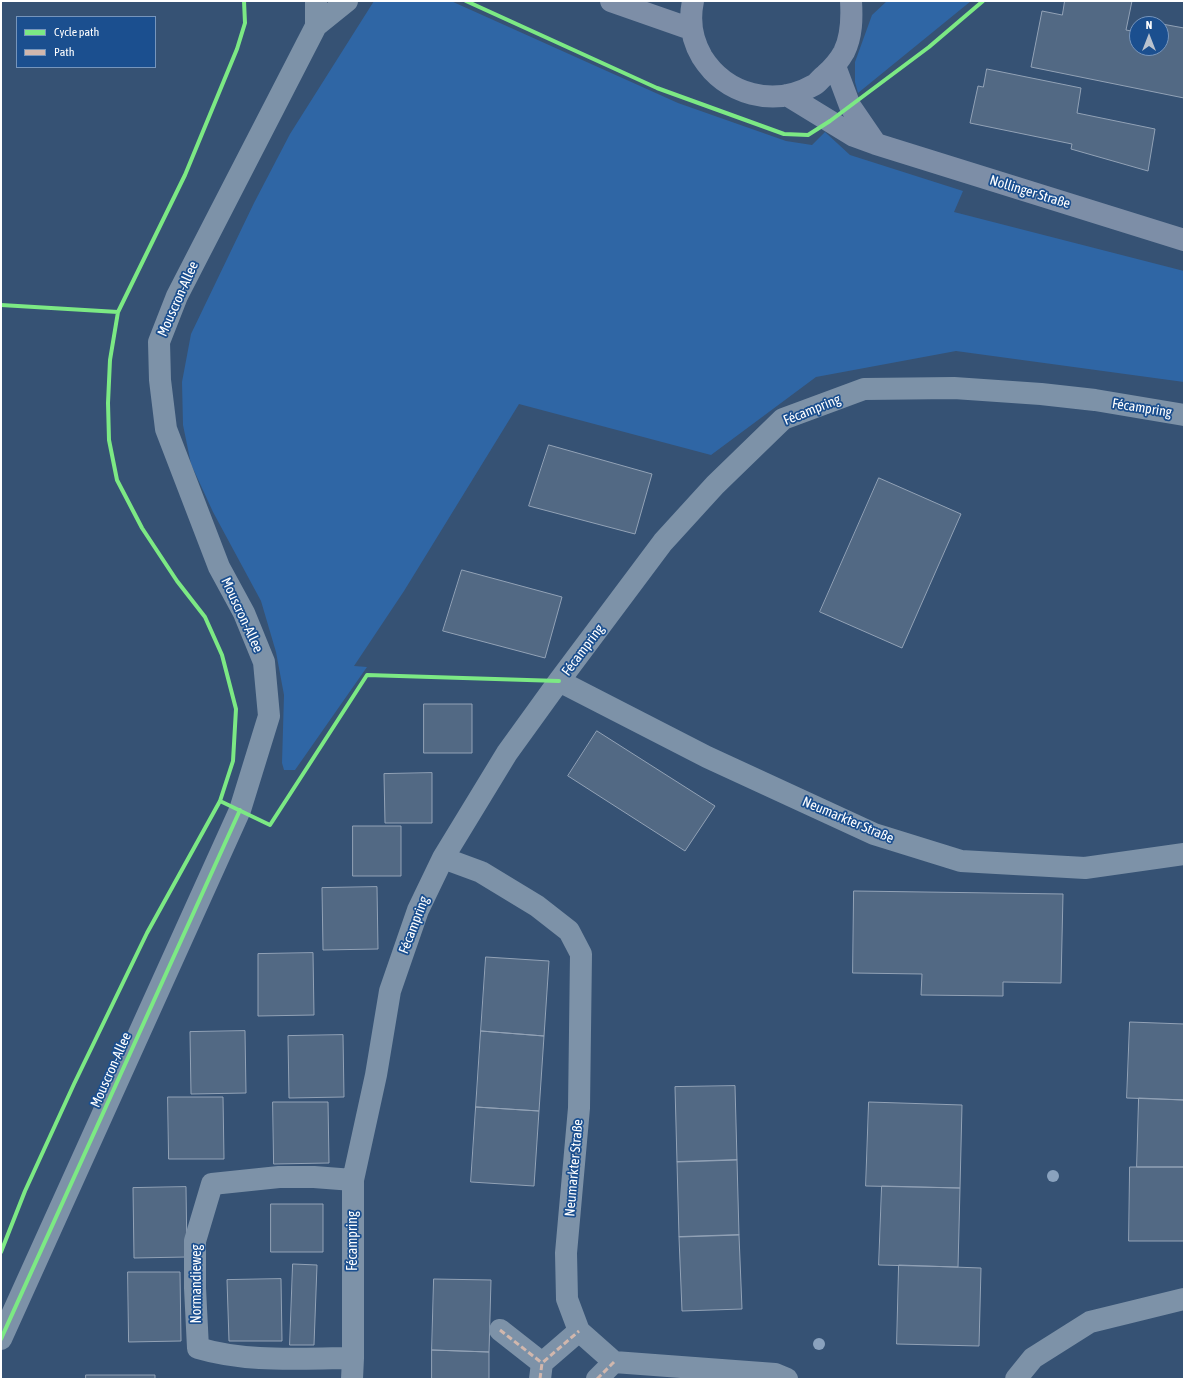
<!DOCTYPE html>
<meta charset="utf-8">
<style>
body{margin:0}
#map{position:relative;width:1185px;height:1380px;overflow:hidden;background:#365274;font-family:"Asap Condensed",sans-serif}
canvas{display:block}
.frame{position:absolute;inset:0;border:2px solid #fff;pointer-events:none}
.legend{position:absolute;left:16px;top:16px;width:140px;height:52px;box-sizing:border-box;background:#1b4f8f;border:1px solid #7695bc;margin:0;padding:5px 7px;list-style:none;font-size:12px;color:#fff}
.legend li{display:flex;align-items:center;gap:8px;height:20px}
.legend b{width:20px;border:1px solid #7695bc}
.north{position:absolute;left:1129px;top:16px;width:40px;height:40px;box-sizing:border-box;background:#1b4f8f;border:1px solid #7695bc;border-radius:50%;rotate:0deg;font-size:11px;font-weight:700;line-height:16px;text-align:center;color:#fff}
.north::after{content:'';display:block;margin:auto;width:14px;height:18px;background:#b9c2ce;clip-path:polygon(50% 0,100% 100%,50% 72%,0 100%)}
</style>
<div id="map">
<canvas width="1185" height="1380"></canvas>
<div class="frame"></div>
<ul class="legend">
<li><b style="height:5px;background:#7ce984"></b>Cycle path</li>
<li><b style="height:5px;background:#d1b7ad"></b>Path</li>
</ul>
<div class="north">N</div>
</div>
<script>
const c = document.querySelector('canvas').getContext('2d');
c.lineJoin = 'round';
function fill(path, color) {
  c.fillStyle = color;
  c.fill(path, 'evenodd');
}
function stroke(path, color, width, dash) {
  c.strokeStyle = color;
  c.lineWidth = width;
  c.lineCap = dash ? 'butt' : 'round';
  c.setLineDash(dash || []);
  c.stroke(path);
}
function drawText(font, color, halo, rows, align = 'center') {
  c.font = font + ' "Asap Condensed",sans-serif';
  c.lineWidth = 3.5;
  c.setLineDash([]);
  c.textBaseline = 'middle';
  c.strokeStyle = halo;
  c.fillStyle = color;
  for (const [text, x, y, turn = 0] of rows) {
    c.save();
    c.translate(x, y);
    c.rotate((+turn || 0) * Math.PI / 180);
    c.textAlign = isNaN(turn) ? turn : align;
    if (halo) c.strokeText(text, 0, 0);
    c.fillText(text, 0, 0);
    c.restore();
  }
}
const green = new Path2D(`
 M 374,1 L 451,1 L 678,103 L 786,141 L 812,145 L 825,132 L 850,155 L 963,191 L 954,212 L 1184,271 L 1184,382 L 956,351 L 816,377 L 711,455 L 519,404 L 404,591 L 354,666 L 367,667 L 295,770 L 284,770 L 282,763 L 284,695 L 276,652 L 261,601 L 213,512 L 191,464 L 183,425 L 182,382 L 191,334 L 254,203 L 290,134 Z
 M 887,1 L 971,1 L 858,93 L 855,82 L 855,62 L 872,15 Z`);
const building = new Path2D(`
 M 1065,1 L 1132,1 L 1126,30 L 1137,32 L 1137,48 L 1161,48 L 1162,24 L 1184,28 L 1184,98 L 1031,67 L 1042,11 L 1062,15 Z
 M 987,69 L 1081,88 L 1077,113 L 1155,129 L 1148,171 L 1071,149 L 1072,144 L 970,123 L 978,86 L 983,87 Z
 M 549,445 L 652,474 L 635,534 L 529,506 Z
 M 879,478 L 961,514 L 902,648 L 820,612 Z
 M 462,570 L 562,597 L 545,658 L 443,631 Z
 M 424,704 L 472,704 L 472,753 L 424,753 Z
 M 597,731 L 715,806 L 685,851 L 568,776 Z
 M 432,773 L 432,823 L 385,823 L 384,774 Z
 M 353,826 L 401,826 L 401,876 L 353,876 Z
 M 377,887 L 378,949 L 323,950 L 322,888 Z
 M 854,891 L 1063,894 L 1061,983 L 1003,982 L 1003,996 L 921,995 L 922,974 L 853,973 Z
 M 313,953 L 314,1015 L 258,1016 L 258,954 Z
 M 486,957 L 549,961 L 544,1036 L 481,1031 Z
 M 1130,1022 L 1184,1024 L 1184,1100 L 1127,1098 Z
 M 245,1031 L 246,1093 L 191,1094 L 190,1032 Z
 M 481,1031 L 544,1036 L 539,1111 L 476,1107 Z
 M 343,1035 L 344,1097 L 289,1098 L 288,1036 Z
 M 735,1086 L 737,1160 L 677,1162 L 675,1087 Z
 M 168,1097 L 223,1097 L 224,1159 L 169,1159 Z
 M 1139,1098 L 1184,1100 L 1184,1167 L 1137,1167 Z
 M 273,1102 L 328,1102 L 329,1163 L 274,1164 Z
 M 869,1102 L 962,1105 L 960,1188 L 866,1186 Z
 M 476,1107 L 539,1111 L 534,1186 L 471,1182 Z
 M 737,1160 L 739,1235 L 679,1237 L 677,1162 Z
 M 1130,1167 L 1184,1167 L 1184,1241 L 1129,1241 Z
 M 882,1186 L 960,1188 L 958,1267 L 879,1265 Z
 M 186,1187 L 187,1257 L 134,1258 L 133,1188 Z
 M 271,1204 L 323,1204 L 323,1252 L 271,1252 Z
 M 739,1235 L 742,1309 L 682,1311 L 679,1237 Z
 M 293,1264 L 317,1265 L 314,1345 L 290,1345 Z
 M 899,1265 L 981,1268 L 979,1346 L 897,1344 Z
 M 128,1272 L 180,1272 L 181,1341 L 129,1342 Z
 M 281,1279 L 282,1341 L 229,1341 L 227,1280 Z
 M 434,1279 L 491,1280 L 489,1352 L 432,1350 Z
 M 432,1350 L 489,1352 L 489,1379 L 432,1379 Z
 M 86,1375 L 155,1375 L 155,1379 L 86,1379 Z`);
const minor = new Path2D(`
 M 316,26 L 316,1
 M 559,681 L 707,757 L 874,834 L 961,861 L 1085,868 L 1184,854
 M 443,858 L 481,872 L 537,906 L 569,931 L 581,954 L 579,1108 L 566,1253 L 567,1299 L 579,1331 L 614,1362 L 775,1374 L 787,1379
 M 353,1180 L 314,1177 L 279,1177 L 212,1184 L 195,1241 L 195,1288 L 198,1348 C 248,1363 302,1358 353,1358
 M 500,1330 L 542,1363
 M 1,1339 L 240,810 L 269,716 L 264,662 L 244,613 L 219,567 L 166,429 L 160,380 L 159,342 L 177,296 L 316,26 L 347,1
 M 352,1379 L 353,1358 L 353,1180 L 376,1075 L 390,991 L 418,910 L 443,858 L 507,753 L 559,681 L 663,542 L 715,485 L 783,419 L 864,389 L 954,388 L 1041,394 L 1095,400 L 1184,415
 M 540,1379 L 542,1363 L 579,1331
 M 597,1379 L 614,1362
 M 1016,1379 L 1033,1358 L 1090,1322 L 1184,1299`);
const major = new Path2D(`
 M 611,1 L 691,29
 M 693,1 C 689,20 692,40 702,57 C 726,95 774,108 814,85 C 818,83 821,78 825,75 C 833,68 839,61 844,52 C 852,36 852,18 851,1
 M 835,66 L 850,106 L 876,144
 M 787,95 L 854,136 L 876,144 L 1184,240`);
const quiet = new Path2D(`
 M 500,1330 L 542,1363
 M 540,1379 L 542,1363 L 579,1331
 M 597,1379 L 614,1362`);
const cycleway = new Path2D(`
 M 466,1 L 657,88 L 784,134 L 808,135 L 830,121 L 929,47 L 983,1
 M 1,305 L 118,312
 M 220,801 L 270,825 L 367,675 L 559,681
 M 1,1252 L 25,1191 L 74,1084 L 147,933 L 220,801 L 233,761 L 236,709 L 222,655 L 205,617 L 177,581 L 142,528 L 117,480 L 109,440 L 108,403 L 110,360 L 118,312 L 185,175 L 237,49 L 245,23 L 244,1
 M 1,1339 L 240,810`);
const trees = [
 [1053,1176],
 [819,1344]
];
const streetNames = [
 ["Nollinger Straße",1030,192,17],
 ["Mouscron-Allee",178,299,-66],
 ["Fécampring",1142,408,9],
 ["Fécampring",812,410,-22],
 ["Mouscron-Allee",242,615,65],
 ["Fécampring",583,650,-53],
 ["Neumarkter Straße",848,820,23],
 ["Fécampring",414,925,-69],
 ["Mouscron-Allee",111,1070,-66],
 ["Neumarkter Straße",574,1168,-85],
 ["Fécampring",353,1241,-90],
 ["Normandieweg",197,1284,-90]
];
fill(green, '#2f66a5');
fill(building, '#526984');
stroke(building, '#92a2b6', 1);
stroke(minor, '#7d92a8', 22);
stroke(major, '#7d8ea7', 22);
stroke(quiet, '#d1b7ad', 3, [6, 3]);
stroke(cycleway, '#7ce984', 4);
c.fillStyle = '#8aa2be';
for (const [x, y] of trees) {
  c.beginPath();
  c.arc(x, y, 6, 0, 2 * Math.PI);
  c.fill();
}
drawText('14px', '#fff', '#1b4f8f', streetNames);
</script>
